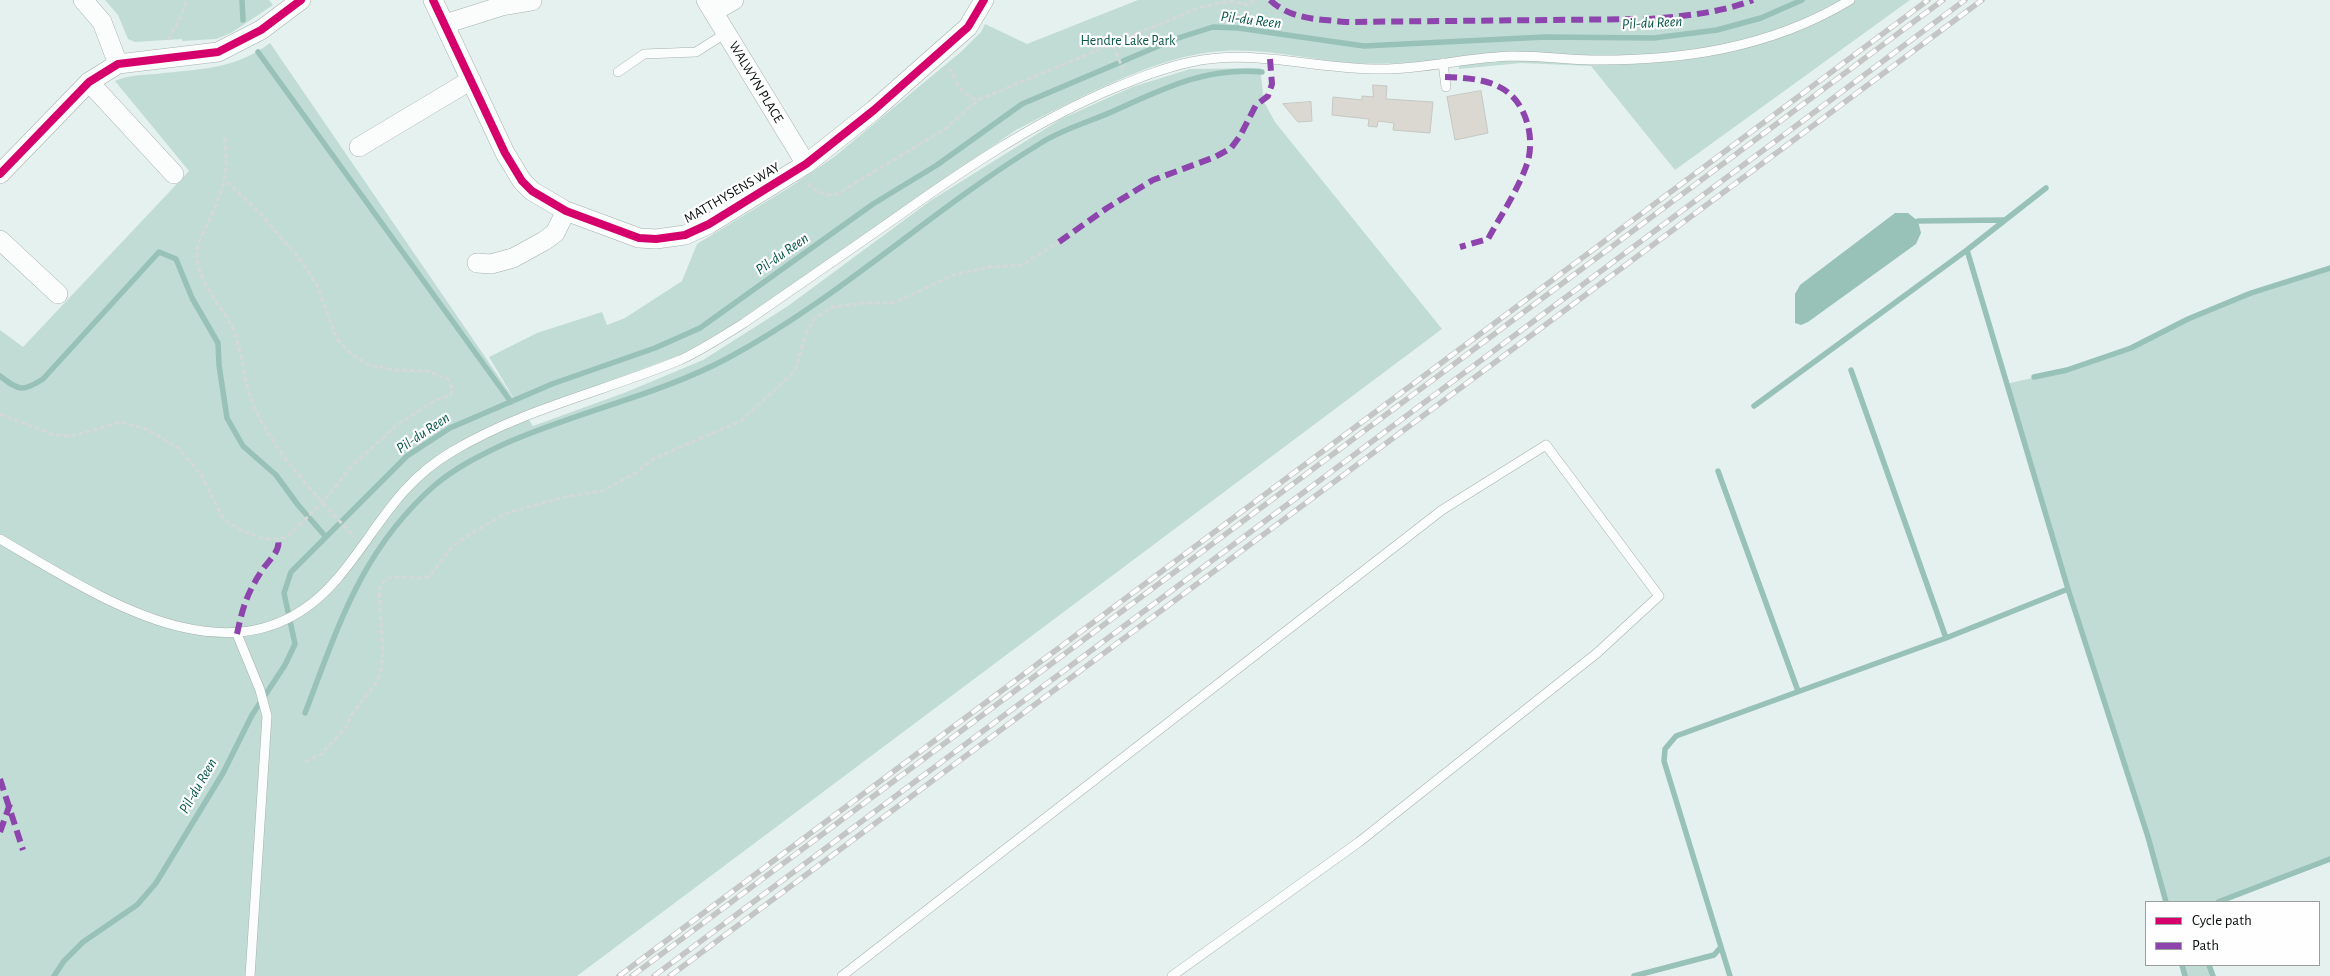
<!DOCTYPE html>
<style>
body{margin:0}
#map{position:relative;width:2330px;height:976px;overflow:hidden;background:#e5f1ee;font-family:"Alegreya Sans",sans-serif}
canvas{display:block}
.legend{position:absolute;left:2145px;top:901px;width:175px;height:65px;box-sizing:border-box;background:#fefefe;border:1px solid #9b9e9d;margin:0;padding:6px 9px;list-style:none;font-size:15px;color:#070e0c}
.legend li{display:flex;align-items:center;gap:10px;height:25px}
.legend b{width:25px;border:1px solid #9b9e9d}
</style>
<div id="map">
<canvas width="2330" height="976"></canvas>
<ul class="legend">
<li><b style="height:6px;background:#d6006c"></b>Cycle path</li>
<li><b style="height:6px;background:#8e44ad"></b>Path</li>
</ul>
</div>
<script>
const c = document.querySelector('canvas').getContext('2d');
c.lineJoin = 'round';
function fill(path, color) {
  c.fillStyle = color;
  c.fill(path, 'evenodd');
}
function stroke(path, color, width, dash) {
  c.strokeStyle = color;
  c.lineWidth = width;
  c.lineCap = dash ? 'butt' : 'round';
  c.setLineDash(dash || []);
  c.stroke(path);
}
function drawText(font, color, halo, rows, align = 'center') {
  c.font = font + ' "Alegreya Sans",sans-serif';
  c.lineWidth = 4.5;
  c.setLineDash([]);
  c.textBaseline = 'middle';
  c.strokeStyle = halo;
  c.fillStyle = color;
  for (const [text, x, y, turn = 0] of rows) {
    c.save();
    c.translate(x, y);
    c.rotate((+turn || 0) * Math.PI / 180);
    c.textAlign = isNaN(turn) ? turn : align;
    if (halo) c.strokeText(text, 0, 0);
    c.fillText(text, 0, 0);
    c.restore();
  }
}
const green = new Path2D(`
 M 105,0 L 269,0 L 273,5 L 231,33 L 216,39 L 182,41 L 182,39 L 135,42 L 128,39 L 118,15 Z
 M 1138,0 L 1910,0 L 1675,170 L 1591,66 L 1521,63 L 1459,69 L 1458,58 C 1423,62 1387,65 1352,63 C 1310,60 1266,48 1224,51 C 1158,54 1075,100 1016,130 L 731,326 L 682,354 L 524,413 L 533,426 L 624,393 L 703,360 L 788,306 L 930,201 L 1061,119 L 1132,87 L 1190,69 L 1260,68 L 1264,102 L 1275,122 L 1442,329 L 577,976 L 0,976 L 0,330 L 23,347 L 189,171 L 115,81 C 128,75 142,75 156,74 C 199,69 234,70 270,43 L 516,402 L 489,357 L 537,333 L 602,312 L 607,325 L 625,318 L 682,281 L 697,244 L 790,187 L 834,157 L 962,51 L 981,32 L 985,24 L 1027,44 Z
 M 2330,268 L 2330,859 L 2218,902 L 2166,902 L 2148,837 L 2093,667 L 2006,384 L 2067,370 L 2131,348 L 2188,319 L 2251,293 Z
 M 2182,965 L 2209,965 L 2213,976 L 2185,976 Z`);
const water = new Path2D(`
 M 1895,213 L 1908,213 L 1918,221 L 1921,233 L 1916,244 L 1808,322 L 1801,325 L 1795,323 L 1795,294 L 1800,285 Z`);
const stream = new Path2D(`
 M 242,0 L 243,20
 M 258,52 L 511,402
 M 1918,221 L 2004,220
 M 1967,250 L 2068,589 L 2148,837 L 2166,902
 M 1851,370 L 1946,638
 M 0,376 C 19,391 23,392 43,379 L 159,252 L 176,259 L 192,298 L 218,343 L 219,365 L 227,418 L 243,446 L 276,475 L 298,505 L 326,537
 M 2034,377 L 2067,370 L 2131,348 L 2188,319 L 2251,293 L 2330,268
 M 1754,406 L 1967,250 L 2046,188
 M 1718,471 L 1798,691
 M 305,713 C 339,625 361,550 435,485 C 455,468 479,456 502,445 C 575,412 657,396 728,358 C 840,298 932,209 1041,143 C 1064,128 1093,121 1118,109 C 1167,87 1207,67 1262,72
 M 2218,902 L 2330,859
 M 1721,947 L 1730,976
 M 2182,965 L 2185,976
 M 2209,965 L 2213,976
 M 54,976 L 64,961 L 83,942 L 137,905 L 156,883 L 223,773 L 252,715 L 285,665 L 295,644 L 284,593 L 291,572 L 407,456 L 450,428 L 552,384 L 655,348 L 700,328 L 873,204 L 937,165 L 1022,104 L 1175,39 L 1213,27 L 1238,28 L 1364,46 L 1545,37 L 1654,38 L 1717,30 L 1761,18 L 1802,0
 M 1634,976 L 1714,955 L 1721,947 L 1664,761 L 1665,749 L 1676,736 L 1946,638 L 2068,589`);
const building = new Path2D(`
 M 1373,85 L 1387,86 L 1386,99 L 1433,102 L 1430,133 L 1393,130 L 1394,123 L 1378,121 L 1377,127 L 1368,126 L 1369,119 L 1332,115 L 1333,97 L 1362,100 L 1362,96 L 1373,97 Z
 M 1481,91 L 1488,133 L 1455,140 L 1447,97 Z
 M 1311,102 L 1312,121 L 1298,122 L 1283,104 Z`);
const path = new Path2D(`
 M 170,40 L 170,35 L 177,25 L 187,0
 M 1113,45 L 1124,72
 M 949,68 C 957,82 961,95 978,100 L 1201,7 L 1231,1 L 1248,5 L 1254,0
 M 224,138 C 231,174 221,193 207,225 C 203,233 197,244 197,253 C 196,283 223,305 234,331 C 242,353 243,376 251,398 C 270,450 317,496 354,537
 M 808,183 C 816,193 825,196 837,194 L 945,129 L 978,100
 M 0,414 L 54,435 L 73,436 L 120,422 L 146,429 L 178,448 L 201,474 L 224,520 L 245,532 L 265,539 L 278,539 L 288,536 L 322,503 L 352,466 L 397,425 L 436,400 L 451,395 L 452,388 L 448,379 L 427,371 L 395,370 L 369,365 L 351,354 L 337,339 L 317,285 L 299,258 L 260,213 L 226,181
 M 305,762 L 322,754 L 326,749 L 346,727 L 352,714 L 376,683 L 381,671 L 383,653 L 379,589 L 385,579 C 400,574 413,580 429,577 L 453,546 L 470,534 L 507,513 L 564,497 L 602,491 L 634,474 L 655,458 L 741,421 L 795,371 L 805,336 L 815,318 L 833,307 L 863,303 L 894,303 L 953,275 L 989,267 L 1022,265 L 1059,242`);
const service = new Path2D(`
 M 1443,63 L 1446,87
 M 618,72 L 644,54 L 696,52 L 726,33
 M 0,539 C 100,597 239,694 337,579 C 378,531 395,485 453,451 C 523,409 605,391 680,360 C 702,350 723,336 744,323 C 792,290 839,257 887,224 C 957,174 1027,126 1107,91 C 1134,80 1162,68 1191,62 C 1255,48 1318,70 1382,69 C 1426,69 1469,57 1513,56 C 1539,56 1565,59 1591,60 C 1682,61 1771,48 1850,0
 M 237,634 L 260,690 L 267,716 L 250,976
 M 842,976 L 1442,510 L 1546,445 L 1659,596 L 1597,653 L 1359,842 L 1172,976`);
const minor = new Path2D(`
 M 83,0 L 102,22 L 118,64
 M 433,0 L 505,153 L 522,181 L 532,191 L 566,211 L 639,238 L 656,239 L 685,235 L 709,224 L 806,164 L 874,110 L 968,27 L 984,0
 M 706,0 L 806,164
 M 713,12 L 734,0
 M 445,24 L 502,6 L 532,1
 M 89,82 L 174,174
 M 359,147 L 471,80
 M 0,174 L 89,82 L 118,64 L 218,52 L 261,30 L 301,0
 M 0,240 L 58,294
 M 477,263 L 491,264 L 513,258 L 544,241 L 555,233 L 566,211`);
const rail = new Path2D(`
 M 619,976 L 1928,0
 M 632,976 L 1943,0
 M 654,976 L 1965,0
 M 670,976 L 1982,0`);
const quiet = new Path2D(`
 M 1270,0 C 1291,20 1319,19 1346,22 L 1649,19 C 1685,16 1720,13 1753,0
 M 1445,77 C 1484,78 1517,83 1528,126 C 1531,137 1531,153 1527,164 C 1518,190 1501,215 1488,239 L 1460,247
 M 1059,242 L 1107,208 L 1153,180 L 1215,157 L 1231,148 L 1240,136 L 1256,105 L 1268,96 L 1272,84 L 1270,59
 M 237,634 C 243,606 247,593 263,569 C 269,560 281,551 278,539
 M 0,779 L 23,850
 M 0,832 L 10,804`);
const cycleway = new Path2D(`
 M 433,0 L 505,153 L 522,181 L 532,191 L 566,211 L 639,238 L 656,239 L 685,235 L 709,224 L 806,164 L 874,110 L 968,27 L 984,0
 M 0,174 L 89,82 L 118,64 L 218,52 L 261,30 L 301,0`);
const parkNames = [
 ["Hendre Lake Park",1128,41]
];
const streetNames = [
 ["WALWYN PLACE",756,82,59],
 ["MATTHYSENS WAY",732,193,-30]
];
const waterNames = [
 ["Pil-du Reen",1251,20,7],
 ["Pil-du Reen",1652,23,-3],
 ["Pil-du Reen",782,254,-35],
 ["Pil-du Reen",423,433,-34],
 ["Pil-du Reen",198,786,-60]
];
fill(green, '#c1dcd4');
fill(water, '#98c2b7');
stroke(stream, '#98c2b7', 5.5);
fill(building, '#dbd8d2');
stroke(building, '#c5c7c3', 1);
stroke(service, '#a6b0ad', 10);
stroke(minor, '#a6b0ad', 20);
stroke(path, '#d4d8d6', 3, [5, 2.5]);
stroke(service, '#fbfdfc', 9);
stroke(minor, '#fbfdfc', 19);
stroke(rail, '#c3c6c5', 5.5);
stroke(rail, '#fefefe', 4, [11]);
stroke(quiet, '#8e44ad', 6, [12, 6]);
stroke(cycleway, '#d6006c', 8);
drawText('14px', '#085748', '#fefefe', parkNames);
drawText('14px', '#070e0c', '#fefefe', streetNames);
drawText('italic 15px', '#035446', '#fefefe', waterNames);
</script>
